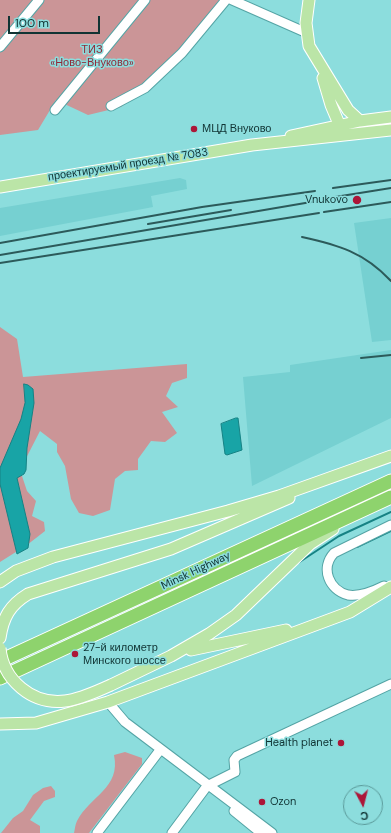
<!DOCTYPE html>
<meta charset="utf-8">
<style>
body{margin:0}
#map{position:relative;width:391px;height:833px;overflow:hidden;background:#8cdddd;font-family:"DM Sans",sans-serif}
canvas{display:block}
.north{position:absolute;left:343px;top:785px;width:40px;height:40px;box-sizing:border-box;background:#8cdddd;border:1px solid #5a9999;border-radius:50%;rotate:173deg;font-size:11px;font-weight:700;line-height:16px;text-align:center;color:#103333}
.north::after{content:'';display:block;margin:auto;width:14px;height:18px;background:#ac1638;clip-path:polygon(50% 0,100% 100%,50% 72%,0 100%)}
.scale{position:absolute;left:8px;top:16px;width:92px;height:18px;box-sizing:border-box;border:2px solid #103333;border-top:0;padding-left:5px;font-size:12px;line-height:14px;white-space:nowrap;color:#103333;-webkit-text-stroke:3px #8cdddd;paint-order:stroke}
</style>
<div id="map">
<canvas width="391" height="833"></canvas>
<div class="north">С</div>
<div class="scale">100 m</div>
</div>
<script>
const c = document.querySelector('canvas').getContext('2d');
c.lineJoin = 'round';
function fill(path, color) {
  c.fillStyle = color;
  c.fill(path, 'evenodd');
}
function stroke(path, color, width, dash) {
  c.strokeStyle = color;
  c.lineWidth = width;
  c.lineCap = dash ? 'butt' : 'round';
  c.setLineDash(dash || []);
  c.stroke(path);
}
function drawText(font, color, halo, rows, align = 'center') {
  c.font = font + ' "DM Sans",sans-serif';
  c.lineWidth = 3;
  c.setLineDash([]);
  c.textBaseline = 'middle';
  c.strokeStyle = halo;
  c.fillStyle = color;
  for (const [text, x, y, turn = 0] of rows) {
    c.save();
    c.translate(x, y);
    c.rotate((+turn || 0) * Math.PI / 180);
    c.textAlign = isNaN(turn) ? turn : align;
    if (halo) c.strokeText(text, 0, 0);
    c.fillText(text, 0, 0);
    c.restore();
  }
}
const built = new Path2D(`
 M 180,178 L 186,180 L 187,189 L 151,196 L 153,207 L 0,236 L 0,208 Z
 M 391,218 L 391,340 L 372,342 L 354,223 Z
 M 391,350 L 391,418 L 252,486 L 243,377 L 290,372 L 290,365 Z`);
const green = new Path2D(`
 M 0,0 L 226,0 L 154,84 L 121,107 L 88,115 L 56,100 L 38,130 L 0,135 Z
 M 0,327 L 17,339 L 23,377 L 187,364 L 187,378 L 172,383 L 166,396 L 178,407 L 162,412 L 177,433 L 165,442 L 151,441 L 138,459 L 138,470 L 125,471 L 115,479 L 110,510 L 93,516 L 79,513 L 71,499 L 65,466 L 57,452 L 57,444 L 40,431 L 20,470 L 27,491 L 36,501 L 32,516 L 44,522 L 45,531 L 27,545 L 0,562 Z
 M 125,752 L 142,758 L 142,764 L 89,833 L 74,833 C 75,829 75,825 77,821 C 90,796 121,788 114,755 Z
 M 51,786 L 55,791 L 55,797 L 44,801 L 30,820 L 40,826 L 40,833 L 1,833 L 13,818 L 23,811 L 33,795 L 43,788 Z`);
const water = new Path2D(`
 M 24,384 L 28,385 L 33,389 L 34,403 L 27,448 L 26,470 L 24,474 L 17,478 L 30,534 L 28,548 L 17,554 L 0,484 L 0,468 L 21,419 L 25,403 Z
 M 236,418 L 238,418 L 242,450 L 227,455 L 225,454 L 221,424 Z`);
const stream = new Path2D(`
 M 357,547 L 391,531
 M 295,565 L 339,536 L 391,512`);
const minor = new Path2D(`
 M 232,0 L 307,33
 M 0,47 L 39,0
 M 111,106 L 145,88 L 182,53 L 226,0
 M 55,110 L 145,0
 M 384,586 C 374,591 360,597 348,595 C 329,590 320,568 334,553 L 391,525
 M 108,702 L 125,722 L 272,833
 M 234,811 L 261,833
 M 97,833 L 160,750
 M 172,833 L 207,786 L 235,772 L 234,760 L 237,756 L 391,684`);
const major = new Path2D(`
 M 309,0 L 306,23 L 309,46 L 348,110 L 360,121
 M 323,78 L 331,105 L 342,131
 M 291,136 L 360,121 L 391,117
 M 0,187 L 252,145 L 391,130
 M 0,582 L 16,571 L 53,557 L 228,511 L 279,496 L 391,456
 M 0,638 C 3,617 10,605 28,594 L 171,549 L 289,498
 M 191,650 L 286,630
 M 111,685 L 171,656 L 209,634 L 236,615 L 310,544 L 333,529
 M 0,724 L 36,723 L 108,702 L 350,612 L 391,587`);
const highway = new Path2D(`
 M 0,661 L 391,481
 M 0,678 L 391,497`);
const rail = new Path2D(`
 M 333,188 L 391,180
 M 335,197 L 391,188
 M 324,212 L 391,202
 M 148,224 L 231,210
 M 302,237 C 338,245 364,252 391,281
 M 0,243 L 202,207 L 315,191
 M 0,255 L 317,201
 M 0,263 L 319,213
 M 361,358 L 391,355`);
const majorBridge = new Path2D(`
 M 0,648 C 3,680 32,705 65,701 C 81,699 97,691 111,685`);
const markers = [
 [194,129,4,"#ac1638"],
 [357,200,5,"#ac1638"],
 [75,654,4,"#ac1638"],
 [341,743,4,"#ac1638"],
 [262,802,4,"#ac1638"]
];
const parkNames = [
 ["ТИЗ",92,50],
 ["«Ново-Внуково»",92,63]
];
const poiNames = [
 ["МЦД Внуково",202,129],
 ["Vnukovo",348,200,"right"],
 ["27-й километр",83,648],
 ["Минского шоссе",83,661],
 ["Health planet",333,743,"right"],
 ["Ozon",270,802]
];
const streetNames = [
 ["проектируемый проезд № 7083",128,165,-9],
 ["Minsk Highway",196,571,-25]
];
fill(built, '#76d0d1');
fill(green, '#cb9597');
fill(water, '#18a4a6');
stroke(water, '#168284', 1);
stroke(stream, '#168284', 2);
stroke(minor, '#54a4a5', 11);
stroke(major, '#fff', 13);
stroke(highway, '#fff', 15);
stroke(minor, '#fff', 9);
stroke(major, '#bbe5a7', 11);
stroke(highway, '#8ed36d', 13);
stroke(rail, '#2c5a5a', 2);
stroke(majorBridge, '#fff', 13, []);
stroke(majorBridge, '#bbe5a7', 11);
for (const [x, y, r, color] of markers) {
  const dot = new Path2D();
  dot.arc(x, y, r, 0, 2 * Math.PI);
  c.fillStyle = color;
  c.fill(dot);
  stroke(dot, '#8cdddd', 1.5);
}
drawText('11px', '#902938', '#8cdddd', parkNames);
drawText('11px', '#103333', '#8cdddd', poiNames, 'left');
drawText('11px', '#103333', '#8cdddd', streetNames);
</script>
